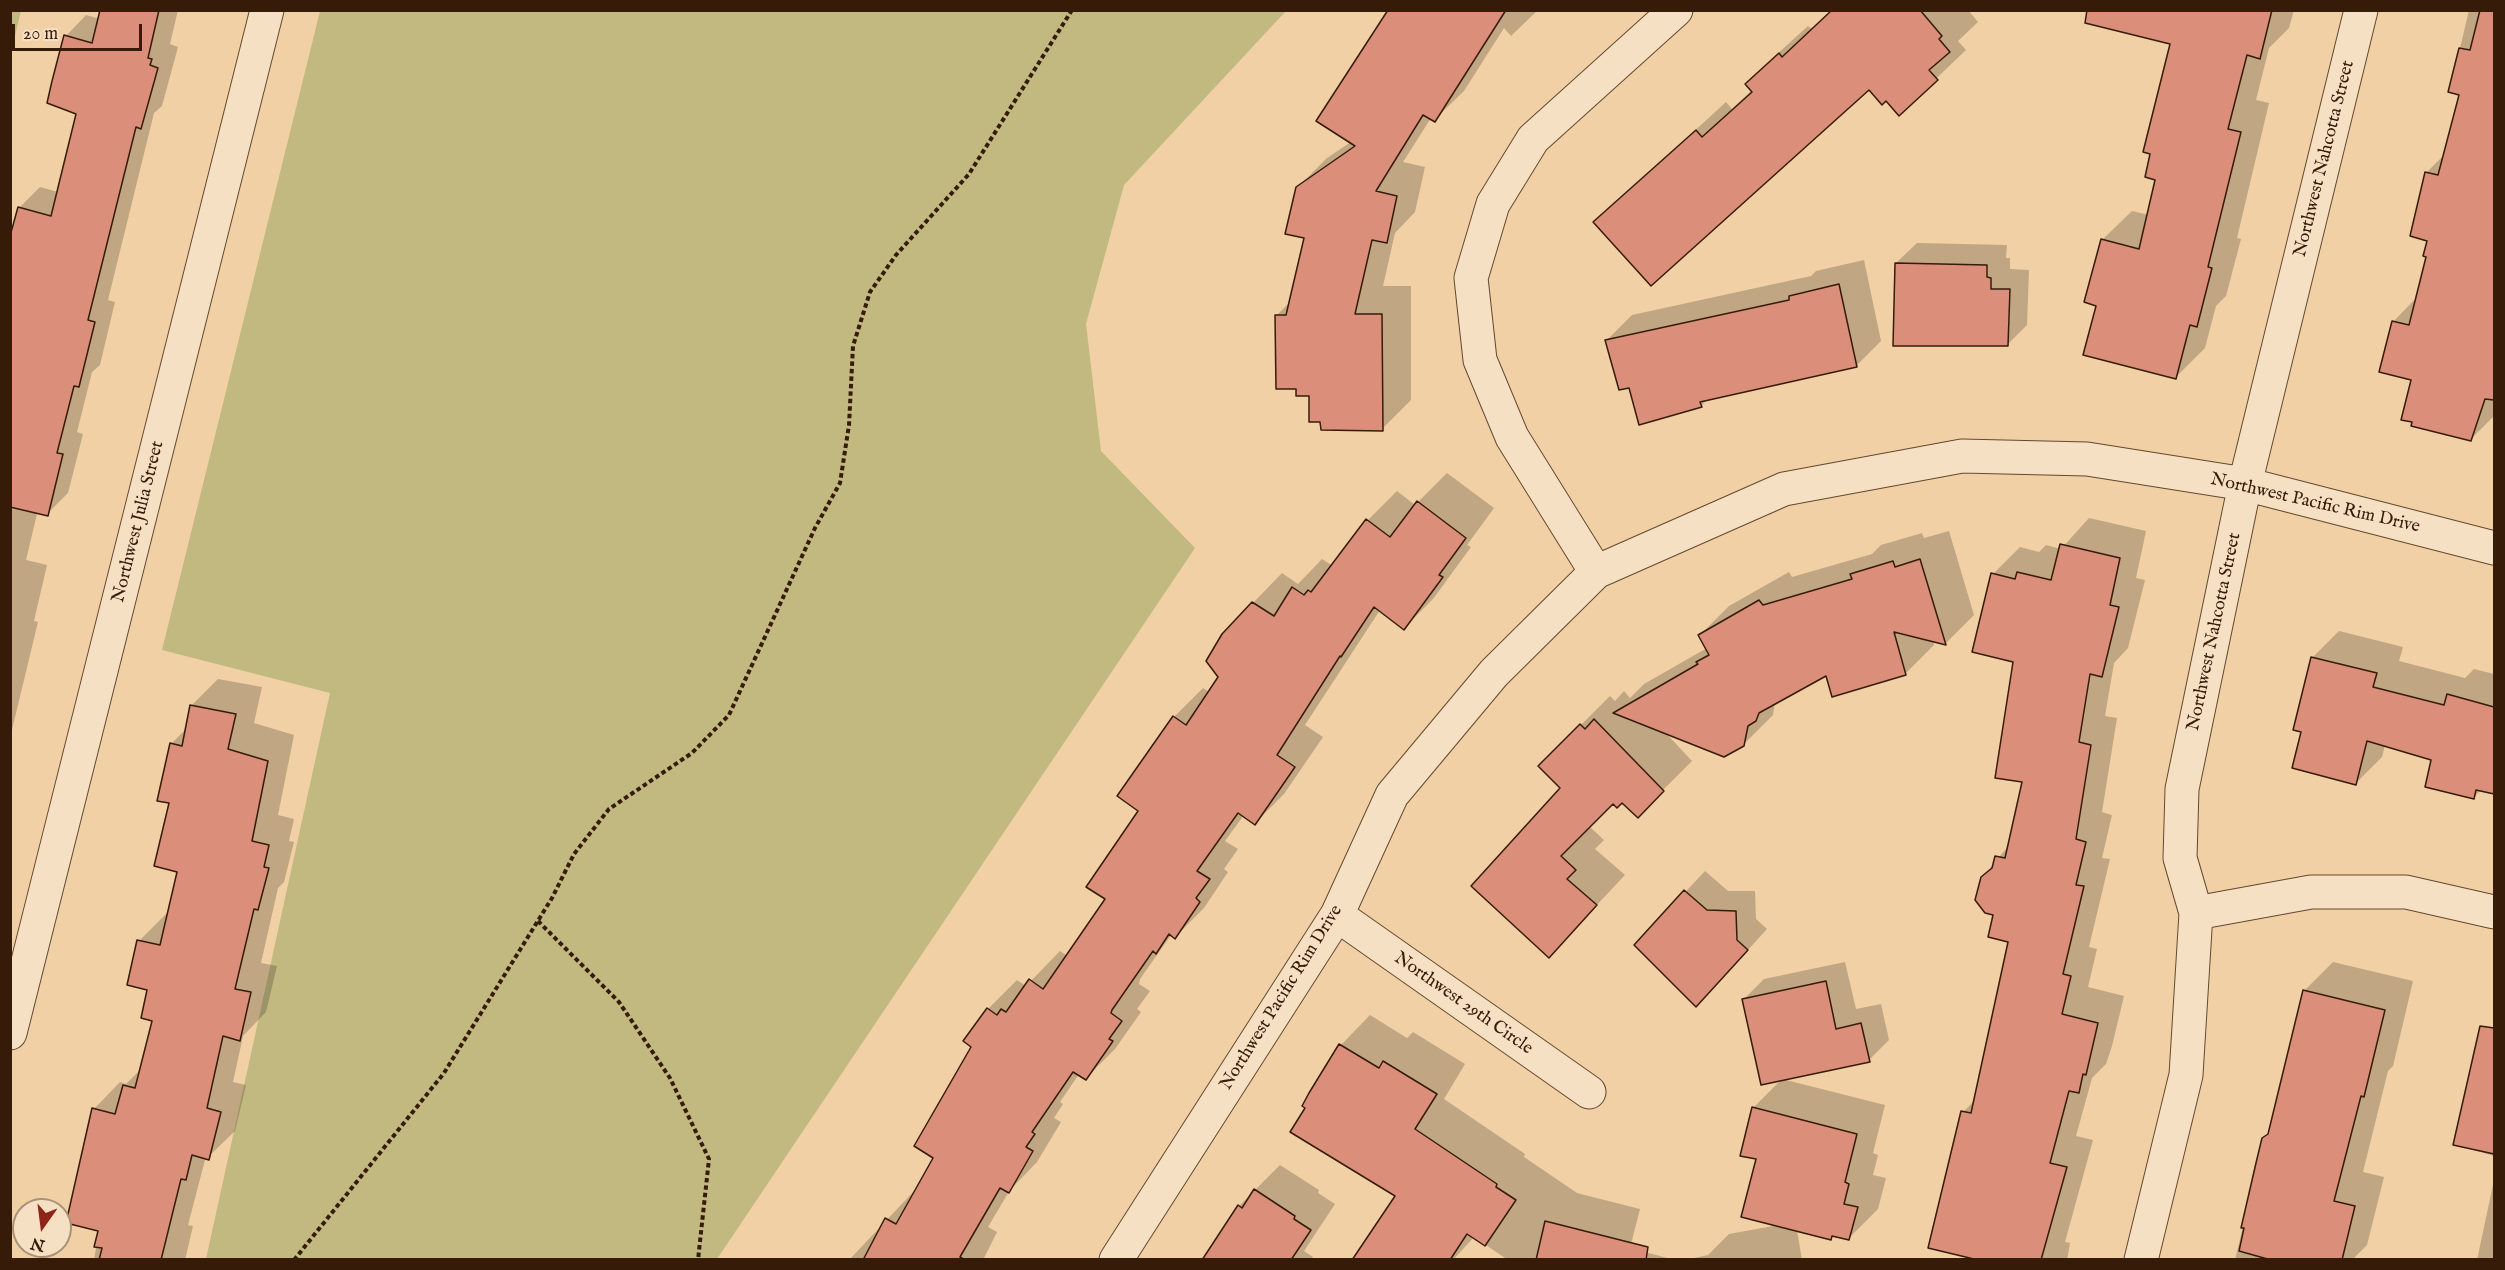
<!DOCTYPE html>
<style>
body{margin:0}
#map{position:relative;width:2505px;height:1270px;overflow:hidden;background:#f0d0a4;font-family:"IM FELL English",serif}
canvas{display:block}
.frame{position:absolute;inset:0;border:12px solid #361c08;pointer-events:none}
.north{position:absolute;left:12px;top:1198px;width:60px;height:60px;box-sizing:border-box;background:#f5e0c4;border:2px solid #a99279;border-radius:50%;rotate:194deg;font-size:16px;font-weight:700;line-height:24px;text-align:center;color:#361c08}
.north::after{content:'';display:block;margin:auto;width:21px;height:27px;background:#8f2418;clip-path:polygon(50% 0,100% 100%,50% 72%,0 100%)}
.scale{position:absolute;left:12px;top:24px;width:130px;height:27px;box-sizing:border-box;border:3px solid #361c08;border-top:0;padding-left:8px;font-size:18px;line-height:21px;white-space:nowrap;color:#361c08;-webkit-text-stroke:4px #f5e0c4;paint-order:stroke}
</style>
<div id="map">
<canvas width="2505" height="1270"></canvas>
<div class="frame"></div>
<div class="north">N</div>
<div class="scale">20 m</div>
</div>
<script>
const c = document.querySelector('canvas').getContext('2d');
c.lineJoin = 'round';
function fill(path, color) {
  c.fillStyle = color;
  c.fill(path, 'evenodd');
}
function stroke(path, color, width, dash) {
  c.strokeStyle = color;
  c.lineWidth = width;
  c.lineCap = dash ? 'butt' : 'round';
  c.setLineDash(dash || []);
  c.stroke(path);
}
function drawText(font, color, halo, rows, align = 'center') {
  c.font = font + ' "IM FELL English",serif';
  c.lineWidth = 4.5;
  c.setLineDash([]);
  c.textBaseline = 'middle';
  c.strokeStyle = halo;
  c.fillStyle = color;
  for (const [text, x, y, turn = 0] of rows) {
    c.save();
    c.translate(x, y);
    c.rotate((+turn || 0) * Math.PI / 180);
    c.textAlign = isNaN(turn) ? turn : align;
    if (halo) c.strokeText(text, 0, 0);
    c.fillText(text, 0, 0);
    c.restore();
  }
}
const green = new Path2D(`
 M 11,10 L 21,11 L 11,52 L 10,11 Z
 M 320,11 L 1286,11 L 1124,185 L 1086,324 L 1101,451 L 1195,548 L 717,1259 L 206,1259 L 330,693 L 162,650 Z`);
const shadow = new Path2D(`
 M 102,10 L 178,10 L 170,44 L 178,47 L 162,106 L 154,113 L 108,300 L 115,302 L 100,365 L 92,372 L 77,432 L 83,434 L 68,493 L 47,514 L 37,514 L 26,560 L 47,565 L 34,621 L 38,622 L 10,738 L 10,397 L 19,208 L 40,187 L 58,192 L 78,113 L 66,36 L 86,15 L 100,19 Z
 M 1399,10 L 1538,10 L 1511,36 L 1504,28 L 1464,91 L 1434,120 L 1431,118 L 1403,162 L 1425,167 L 1415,212 L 1395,233 L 1383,286 L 1411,286 L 1411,400 L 1382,429 L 1322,420 L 1277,315 L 1291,301 L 1305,237 L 1297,188 L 1327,158 L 1351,142 Z
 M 1834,10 L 1968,10 L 1978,22 L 1958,41 L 1966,50 L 1899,114 L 1886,99 L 1869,88 L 1595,222 L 1726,102 L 1732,109 L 1752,90 L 1747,84 L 1776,55 L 1808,26 L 1812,29 Z
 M 2144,10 L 2294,10 L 2289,28 L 2269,48 L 2256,100 L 2269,103 L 2237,238 L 2241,239 L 2226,296 L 2216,306 L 2205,348 L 2176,377 L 2097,305 L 2102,240 L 2132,211 L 2149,215 L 2157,179 L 2171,43 Z
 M 2469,10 L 2494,10 L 2494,416 L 2471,439 L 2412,379 L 2393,322 L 2417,297 L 2428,256 L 2426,173 L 2445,154 L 2460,94 L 2450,91 Z
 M 1917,243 L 2007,245 L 2006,258 L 2010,258 L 2010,269 L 2029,270 L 2027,325 L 2007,345 L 1896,263 Z
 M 1864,260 L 1881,341 L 1856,366 L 1709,398 L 1701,406 L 1630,386 L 1607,340 L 1632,315 L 1811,276 L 1816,271 Z
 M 1447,473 L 1494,508 L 1467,545 L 1471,547 L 1433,599 L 1404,628 L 1380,610 L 1305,725 L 1323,737 L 1284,794 L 1255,823 L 1244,815 L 1225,841 L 1238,849 L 1224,869 L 1228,872 L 1204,908 L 1175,937 L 1172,935 L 1169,938 L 1140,979 L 1139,984 L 1150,991 L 1137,1009 L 1141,1012 L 1115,1049 L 1086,1078 L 1079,1074 L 1060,1102 L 1063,1104 L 1054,1118 L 1061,1122 L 1037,1162 L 1010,1190 L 988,1227 L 997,1232 L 983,1260 L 849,1260 L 915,1190 L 935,1157 L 988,1009 L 1017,980 L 1026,986 L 1060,951 L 1067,956 L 1107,899 L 1174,717 L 1203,688 L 1209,692 L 1219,677 L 1253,603 L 1282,573 L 1298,584 L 1322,559 L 1333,566 L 1368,520 L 1397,491 L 1415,505 Z
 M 2089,518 L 2146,531 L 2136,578 L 2145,580 L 2128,648 L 2114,663 L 2105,716 L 2117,718 L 2102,812 L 2112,815 L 2102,858 L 2110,859 L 2089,947 L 2097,949 L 2088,987 L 2124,996 L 2112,1046 L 2106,1064 L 2092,1078 L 2076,1136 L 2093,1140 L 2065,1242 L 2070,1243 L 2067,1260 L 1968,1260 L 1963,1112 L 1976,1099 L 2010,941 L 1994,914 L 1982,878 L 2010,844 L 2024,781 L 2015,661 L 1993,574 L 2020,547 L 2039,552 L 2046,545 L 2061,549 Z
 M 1949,531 L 1974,615 L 1945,644 L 1933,641 L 1934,645 L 1905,674 L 1827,674 L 1775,702 L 1773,715 L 1743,745 L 1664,731 L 1692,761 L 1637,816 L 1622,801 L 1613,802 L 1589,826 L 1604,840 L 1595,849 L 1625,875 L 1549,956 L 1562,788 L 1540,766 L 1610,696 L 1615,701 L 1624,691 L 1630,698 L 1644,684 L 1707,648 L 1700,635 L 1729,606 L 1789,572 L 1792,577 L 1872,554 L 1881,545 L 1922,533 L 1924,538 Z
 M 2339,631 L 2403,647 L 2399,661 L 2465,678 L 2474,669 L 2494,674 L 2494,793 L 2482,789 L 2474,797 L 2433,759 L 2385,745 L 2382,757 L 2356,783 L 2303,731 L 2312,658 Z
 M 218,679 L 262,687 L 254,723 L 294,735 L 278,815 L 294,819 L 289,841 L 294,842 L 284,882 L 278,888 L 261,963 L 277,966 L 266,1012 L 243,1036 L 233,1082 L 246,1085 L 235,1131 L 205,1160 L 188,1225 L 193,1226 L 185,1260 L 94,1260 L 99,1230 L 94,1109 L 120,1082 L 126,1084 L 141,1069 L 153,1020 L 139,941 L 166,914 L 169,915 L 179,871 L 171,802 L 171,744 L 187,728 L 192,705 Z
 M 1705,871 L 1728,891 L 1755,891 L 1756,919 L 1767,929 L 1716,985 L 1636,945 Z
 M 1845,962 L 1856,1009 L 1881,1004 L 1889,1040 L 1869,1060 L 1744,999 L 1764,979 Z
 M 2333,962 L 2413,981 L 2393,1066 L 2388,1071 L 2363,1172 L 2384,1177 L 2367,1245 L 2352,1260 L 2235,1260 L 2264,1139 L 2270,1132 L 2304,991 Z
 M 1370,1015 L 1407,1038 L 1413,1032 L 1465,1064 L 1444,1099 L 1525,1154 L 1524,1157 L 1577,1193 L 1640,1209 L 1630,1248 L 1675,1260 L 1508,1260 L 1474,1237 L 1453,1260 L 1365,1260 L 1397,1196 L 1307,1108 L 1310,1094 L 1341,1045 Z
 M 2494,1046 L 2494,1156 L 2455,1144 L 2482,1059 Z
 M 1782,1079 L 1885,1105 L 1873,1153 L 1878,1155 L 1873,1175 L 1886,1178 L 1878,1209 L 1849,1238 L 1834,1235 L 1831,1238 L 1797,1230 L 1802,1260 L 1685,1260 L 1708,1255 L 1729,1234 L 1779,1225 L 1758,1158 L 1753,1108 Z
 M 1280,1165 L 1319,1190 L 1318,1193 L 1335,1204 L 1304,1251 L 1313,1257 L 1311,1260 L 1204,1260 L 1239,1206 Z
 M 2494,1180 L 2494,1260 L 2477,1260 Z`);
const building = new Path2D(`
 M 100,10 L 159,10 L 148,58 L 152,59 L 150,65 L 158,68 L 141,129 L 136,127 L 88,320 L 95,322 L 79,387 L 74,386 L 57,453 L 63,454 L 48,516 L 10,507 L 10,236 L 18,207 L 51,216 L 76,114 L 47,103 L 52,81 L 64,35 L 92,43 Z
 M 1388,10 L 1506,10 L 1435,122 L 1423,115 L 1376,191 L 1397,196 L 1387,243 L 1372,240 L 1355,314 L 1382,314 L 1383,431 L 1321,430 L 1320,422 L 1309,422 L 1309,396 L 1296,396 L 1296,389 L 1276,389 L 1275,315 L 1286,315 L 1304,238 L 1285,234 L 1296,187 L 1355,146 L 1316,121 Z
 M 1832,10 L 1920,10 L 1942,36 L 1939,39 L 1950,52 L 1929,70 L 1938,80 L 1899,116 L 1886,101 L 1882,105 L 1869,90 L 1651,286 L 1593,222 L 1696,130 L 1702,137 L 1752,92 L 1745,84 L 1779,53 L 1782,57 Z
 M 2087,10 L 2272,10 L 2260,59 L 2247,55 L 2228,129 L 2241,132 L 2208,267 L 2212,268 L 2197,327 L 2190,325 L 2176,379 L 2083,355 L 2096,306 L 2084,302 L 2101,239 L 2139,249 L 2155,180 L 2145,177 L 2150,154 L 2143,152 L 2170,44 L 2085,23 Z
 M 2480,10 L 2494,10 L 2494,400 L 2485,399 L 2471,441 L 2411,426 L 2412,422 L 2401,420 L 2411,380 L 2379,372 L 2392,321 L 2409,325 L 2426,257 L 2423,256 L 2427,241 L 2410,236 L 2425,172 L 2438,175 L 2459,95 L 2448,92 L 2459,48 L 2470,50 Z
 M 1895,263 L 1987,265 L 1987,277 L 1991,278 L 1991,289 L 2010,289 L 2008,346 L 1893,346 Z
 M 1839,284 L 1857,367 L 1700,402 L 1702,407 L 1639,425 L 1629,388 L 1619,390 L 1605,340 L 1789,300 L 1789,296 Z
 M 1417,501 L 1466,538 L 1439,575 L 1443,577 L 1404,630 L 1374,607 L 1341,657 L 1340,656 L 1277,755 L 1295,767 L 1255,825 L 1238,813 L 1197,871 L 1210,879 L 1196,898 L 1200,902 L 1175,939 L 1169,934 L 1156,954 L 1153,951 L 1112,1010 L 1111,1013 L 1122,1021 L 1109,1039 L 1113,1041 L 1086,1080 L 1073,1072 L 1032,1132 L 1035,1134 L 1026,1147 L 1033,1151 L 1009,1193 L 1000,1188 L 960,1257 L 965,1260 L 863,1260 L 885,1218 L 896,1224 L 933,1158 L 914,1146 L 971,1047 L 963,1041 L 987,1008 L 997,1015 L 1001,1009 L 1006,1012 L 1029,979 L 1043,989 L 1105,899 L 1086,887 L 1138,811 L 1117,796 L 1173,716 L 1186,725 L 1218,677 L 1206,661 L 1222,634 L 1252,602 L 1274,616 L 1292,587 L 1304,595 L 1308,590 L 1311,592 L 1366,519 L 1390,537 Z
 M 2060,544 L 2120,558 L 2110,605 L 2119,607 L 2102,677 L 2090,674 L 2079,742 L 2091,745 L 2076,839 L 2086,842 L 2076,885 L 2084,886 L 2063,974 L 2071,976 L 2062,1014 L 2098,1023 L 2086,1075 L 2083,1074 L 2079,1093 L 2069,1091 L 2050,1163 L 2067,1167 L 2041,1260 L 1978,1260 L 1928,1248 L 1961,1111 L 1971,1113 L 2008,942 L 1988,937 L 1993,915 L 1985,913 L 1975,900 L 1981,877 L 1992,868 L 1995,856 L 2005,858 L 2022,782 L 1995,778 L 2013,662 L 1972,652 L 1991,573 L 2015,579 L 2017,572 L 2051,580 Z
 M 1920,559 L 1946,645 L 1894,632 L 1906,675 L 1832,697 L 1826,676 L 1759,713 L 1756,721 L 1748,726 L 1744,746 L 1724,757 L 1613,713 L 1698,664 L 1696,662 L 1709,655 L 1698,635 L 1759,600 L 1763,605 L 1852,579 L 1850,574 L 1893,561 L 1895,567 Z
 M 2311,657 L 2377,673 L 2373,687 L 2444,705 L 2447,694 L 2494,707 L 2494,794 L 2476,790 L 2474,799 L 2425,787 L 2431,760 L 2367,741 L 2356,785 L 2292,768 L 2301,732 L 2293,730 Z
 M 190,705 L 236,714 L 228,749 L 268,761 L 252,841 L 269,845 L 264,867 L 269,868 L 258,910 L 254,909 L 235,989 L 251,992 L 240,1041 L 223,1036 L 207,1108 L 221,1112 L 209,1160 L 192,1155 L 186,1180 L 181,1179 L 161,1260 L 99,1260 L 102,1248 L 94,1247 L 98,1231 L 66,1223 L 92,1108 L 115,1114 L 123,1085 L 135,1088 L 152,1021 L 141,1018 L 147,990 L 127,985 L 137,940 L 160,945 L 177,872 L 154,866 L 169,803 L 157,801 L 170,743 L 182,746 Z
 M 1594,719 L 1664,791 L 1638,818 L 1622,803 L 1617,808 L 1613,804 L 1561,856 L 1576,870 L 1567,879 L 1597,905 L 1549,958 L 1471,886 L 1560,788 L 1538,766 L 1580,724 L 1585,729 Z
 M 1684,890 L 1707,910 L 1736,911 L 1737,940 L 1748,950 L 1696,1007 L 1634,945 Z
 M 1826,981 L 1836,1029 L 1861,1023 L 1870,1062 L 1761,1085 L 1742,999 Z
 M 2303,990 L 2385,1010 L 2364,1097 L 2361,1096 L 2334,1201 L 2355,1206 L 2342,1260 L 2271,1260 L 2239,1251 L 2244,1228 L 2241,1228 L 2256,1163 L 2262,1138 L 2268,1134 Z
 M 2480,1026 L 2494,1028 L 2494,1154 L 2453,1145 Z
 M 1339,1044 L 1379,1068 L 1383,1061 L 1437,1094 L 1415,1129 L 1497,1184 L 1496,1187 L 1516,1200 L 1485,1246 L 1467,1234 L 1450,1260 L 1352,1260 L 1395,1196 L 1290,1132 L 1305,1108 L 1302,1106 L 1309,1093 Z
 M 1752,1107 L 1857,1134 L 1845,1182 L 1849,1184 L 1844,1204 L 1858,1207 L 1849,1240 L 1832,1236 L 1831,1240 L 1741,1217 L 1756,1159 L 1740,1156 Z
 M 1254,1189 L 1295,1216 L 1294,1219 L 1311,1230 L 1291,1260 L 1202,1260 L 1238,1205 L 1242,1208 Z
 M 1545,1221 L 1648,1247 L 1646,1260 L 1536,1260 Z`);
const path = new Path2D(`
 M 538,921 L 619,1002 L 670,1078 L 709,1159 L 698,1260
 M 294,1260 L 444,1073 L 552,898 L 574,854 L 609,809 L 692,753 L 729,715 L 815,528 L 840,483 L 849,425 L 853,346 L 870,292 L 896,255 L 969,174 L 1072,10`);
const minor = new Path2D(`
 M 1596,572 L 1512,437 L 1480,360 L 1471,278 L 1493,204 L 1533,139 L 1676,10
 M 2196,913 L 2311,892 L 2406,892 L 2494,912
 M 1337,915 L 1589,1092
 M 10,1033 L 267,10
 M 1116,1260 L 1337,915 L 1392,795 L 1494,673 L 1596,572 L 1784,489 L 1962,456 L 2087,459 L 2245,484 L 2494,548
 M 2141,1260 L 2186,1075 L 2196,913 L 2180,858 L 2182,789 L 2245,484 L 2361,10`);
const streetNames = [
 ["Northwest Nahcotta Street",2325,159,-76],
 ["Northwest Pacific Rim Drive",2315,504,13],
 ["Northwest Julia Street",139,522,-76],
 ["Northwest Nahcotta Street",2215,632,-78],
 ["Northwest Pacific Rim Drive",1282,998,-58],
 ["Northwest 29th Circle",1463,1004,35]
];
fill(green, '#c1b980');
fill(shadow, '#0003');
fill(building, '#db8e7a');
stroke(building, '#361c08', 1.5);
stroke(minor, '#64492f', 35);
stroke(path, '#361c08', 4, [4.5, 3]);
stroke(minor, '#f5e0c4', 33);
drawText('18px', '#361c08', '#f5e0c4', streetNames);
</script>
